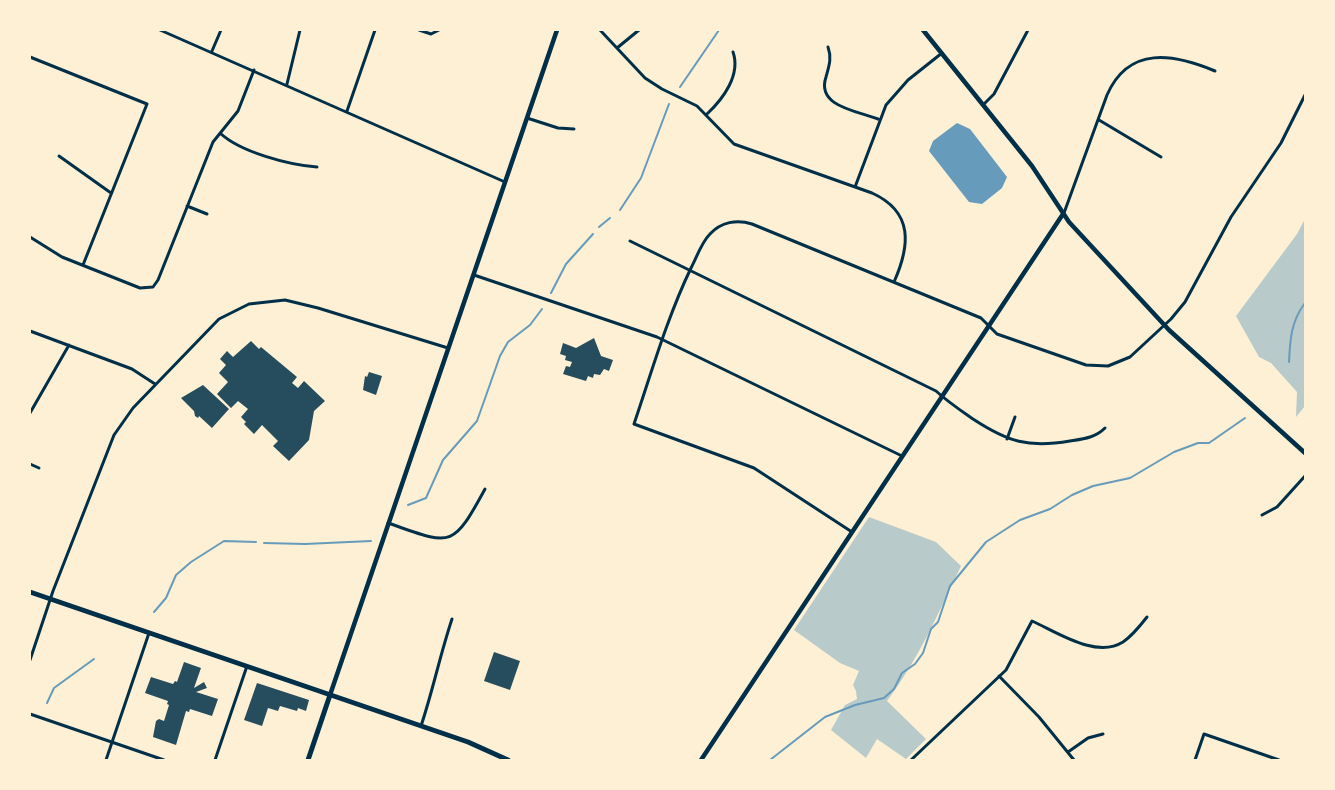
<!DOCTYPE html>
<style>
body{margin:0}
#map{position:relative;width:1335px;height:790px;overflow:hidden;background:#fdf0d5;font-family:"DejaVu Sans",sans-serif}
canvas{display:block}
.frame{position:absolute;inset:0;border:31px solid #fdf0d5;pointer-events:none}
</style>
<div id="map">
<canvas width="1335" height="790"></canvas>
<div class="frame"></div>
</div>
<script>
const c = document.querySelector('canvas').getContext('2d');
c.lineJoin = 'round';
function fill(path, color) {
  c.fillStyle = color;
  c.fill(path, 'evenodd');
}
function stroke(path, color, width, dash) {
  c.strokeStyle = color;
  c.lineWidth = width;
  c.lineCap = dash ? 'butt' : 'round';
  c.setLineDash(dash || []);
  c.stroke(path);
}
const green = new Path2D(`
 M 1305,219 L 1305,406 L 1296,417 L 1297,392 L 1271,363 L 1259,357 L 1236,316 L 1297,234 Z
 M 869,517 L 936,542 L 961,566 C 939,612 918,660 887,701 L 926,739 L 906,759 L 877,739 L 866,758 L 831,730 L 845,705 L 857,699 L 856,691 L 853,685 L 859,671 L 840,663 L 794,630 Z`);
const water = new Path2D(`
 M 957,123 L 970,129 L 1007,177 L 1002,188 L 982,204 L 969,202 L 929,151 L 933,141 Z`);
const stream = new Path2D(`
 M 680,87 L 719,30
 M 620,210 L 641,178 L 669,104
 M 599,227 L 610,218
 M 551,293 L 566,264 L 593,234
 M 1289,362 C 1290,340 1291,321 1305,303
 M 408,505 L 426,498 L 443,460 L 477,421 L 500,356 L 508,342 L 530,325 L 542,309
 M 264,543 L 305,544 L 371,541
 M 154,612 L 166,598 L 176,575 L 191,562 L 224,541 L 256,542
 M 47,703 L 54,688 L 94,659
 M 770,760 L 825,717 L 855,705 L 884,698 L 894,689 L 902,673 L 915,664 L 923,653 L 931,629 L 938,622 L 950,586 L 986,542 L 1020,520 L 1050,509 L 1072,495 L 1093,486 L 1130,478 L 1174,452 L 1198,443 L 1209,443 L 1245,418`);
const building = new Path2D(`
 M 594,338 L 601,356 L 613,360 L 609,371 L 604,369 L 600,375 L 594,374 L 593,378 L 588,376 L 586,381 L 563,374 L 566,366 L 570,367 L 572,362 L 565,360 L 566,356 L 560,354 L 563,343 L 576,348 Z
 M 251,341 L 259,349 L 261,347 L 297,377 L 292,383 L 298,388 L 304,381 L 325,401 L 314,411 L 309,440 L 289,461 L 273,446 L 278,441 L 262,425 L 254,434 L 244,424 L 246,422 L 241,417 L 248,409 L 238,401 L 231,408 L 217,394 L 228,382 L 219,373 L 226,365 L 220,359 L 227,351 L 233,357 Z
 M 369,372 L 382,376 L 376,395 L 363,390 L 365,376 L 367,377 Z
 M 203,385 L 229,409 L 212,428 L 199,416 L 198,418 L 195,416 L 194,411 L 181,398 Z
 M 494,652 L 520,661 L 510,690 L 484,681 Z
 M 184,662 L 201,668 L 194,688 L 204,682 L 207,688 L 196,692 L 218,699 L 212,716 L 190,709 L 189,712 L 186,711 L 176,745 L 153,737 L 156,721 L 159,719 L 164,721 L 169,705 L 167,704 L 168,701 L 145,693 L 151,677 L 173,684 L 175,681 L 177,682 Z
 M 257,683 L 309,700 L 306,711 L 298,708 L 297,711 L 280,706 L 278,711 L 268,708 L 262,726 L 244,720 Z`);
const minor = new Path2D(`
 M 160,30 L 505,182
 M 419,30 L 431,34 L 439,30
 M 600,30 L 645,78 L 662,89 L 697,106 L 734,144 L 872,193 C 914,212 910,246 894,282
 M 828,47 C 832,58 829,66 826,77 C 816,107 858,111 878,119
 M 617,48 L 639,30
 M 212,51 L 221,30
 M 30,57 L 147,104 L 83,265
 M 287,84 L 300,30
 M 983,105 L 994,94 L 1028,30
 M 347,111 L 375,30
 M 707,114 C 723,99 741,75 733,52
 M 527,118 L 558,128 L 574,129
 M 1099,120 L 1161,157
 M 220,133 C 240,152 289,165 317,167
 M 59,156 L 111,193
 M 855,187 L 886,105 L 908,80 L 942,53
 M 187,206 L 207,214
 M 1064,213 L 1107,95 C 1129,45 1174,54 1215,71
 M 30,237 L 62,257 L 140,288 L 153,287 L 158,280 L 213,142 L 238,111 L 254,70
 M 630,241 L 936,391 C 948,402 960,410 973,419 C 1008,442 1028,448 1070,441 C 1083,439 1095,438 1105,428
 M 474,275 L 657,337 L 902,456
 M 30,331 L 132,369 L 155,384
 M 30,413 L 69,345
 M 1007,439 L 1015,417
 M 30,464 L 39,468
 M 1262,515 L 1277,507 L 1305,476
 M 388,523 C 451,545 452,550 485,489
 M 852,532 L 754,468 L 634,424 C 652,371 667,318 691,268 C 697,257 701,243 710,234 C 721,222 737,219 752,224 L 981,318 L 997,334 L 1086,365 L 1108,366 L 1130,357 L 1171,319 L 1185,302 L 1231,217 L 1281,143 L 1305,95
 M 30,660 L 53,591 L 114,435 L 133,408 L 219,319 L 249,304 L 285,300 L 318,308 L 448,348
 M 999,676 L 1039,717 L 1074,760
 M 30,714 L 164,760
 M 421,726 C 433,690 440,655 452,619
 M 1068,752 L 1088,738 L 1103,734
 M 106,760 L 149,633
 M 215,760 L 247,666
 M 911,760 L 1006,670 L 1032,621 C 1057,632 1096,659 1123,642 C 1132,636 1140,626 1147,617
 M 1195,760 L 1204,734 L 1279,760`);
const tertiary = new Path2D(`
 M 923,30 L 1032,166 L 1069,222 L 1169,330 L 1305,453
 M 330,695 L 557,30
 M 701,760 L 1063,214`);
const secondary = new Path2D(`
 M 30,592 L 468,742 L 508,760
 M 308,760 L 330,695`);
fill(green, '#b9caca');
fill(water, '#669bbc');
stroke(stream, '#669bbc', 2);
fill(building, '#264d5e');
stroke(minor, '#003049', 3);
stroke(tertiary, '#003049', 4.5);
stroke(secondary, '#003049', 5);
</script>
